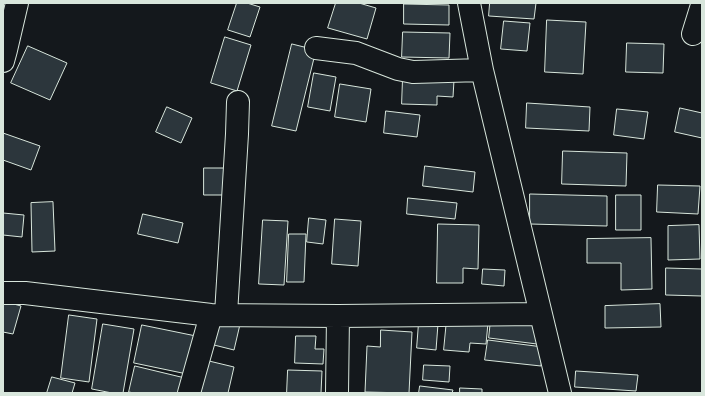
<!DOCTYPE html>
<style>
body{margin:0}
#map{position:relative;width:705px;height:396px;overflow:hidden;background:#14181c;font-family:Barlow,sans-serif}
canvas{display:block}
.frame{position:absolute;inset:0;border:4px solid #d8e6dc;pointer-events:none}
</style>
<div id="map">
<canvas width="705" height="396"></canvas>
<div class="frame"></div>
</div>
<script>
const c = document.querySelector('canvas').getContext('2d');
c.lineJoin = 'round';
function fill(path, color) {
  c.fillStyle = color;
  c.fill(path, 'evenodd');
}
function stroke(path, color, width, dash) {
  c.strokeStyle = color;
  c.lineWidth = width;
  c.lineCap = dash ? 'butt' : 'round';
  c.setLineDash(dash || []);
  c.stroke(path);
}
const building = new Path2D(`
 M 237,3 L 247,3 L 260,7 L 250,37 L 228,30 Z
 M 336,3 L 359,3 L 376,8 L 367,39 L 328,28 Z
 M 490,3 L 536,3 L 534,19 L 489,16 Z
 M 404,4 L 449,5 L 449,25 L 404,24 Z
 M 547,20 L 586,22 L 583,74 L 545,72 Z
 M 504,21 L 530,23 L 527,51 L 501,49 Z
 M 403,32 L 450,33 L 449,58 L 402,57 Z
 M 225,37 L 251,45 L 237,91 L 211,83 Z
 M 627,43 L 664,44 L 663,73 L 626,72 Z
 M 292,44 L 316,50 L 296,131 L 272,126 Z
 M 28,46 L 67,63 L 50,100 L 11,83 Z
 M 314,73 L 336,77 L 330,111 L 308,107 Z
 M 403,77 L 454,80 L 453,97 L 437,96 L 437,105 L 402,104 Z
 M 340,84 L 371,89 L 366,122 L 335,117 Z
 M 527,103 L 590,107 L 589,131 L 526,128 Z
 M 167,107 L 192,118 L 181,143 L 156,132 Z
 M 680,108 L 702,113 L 702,138 L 675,132 Z
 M 617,109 L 648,112 L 644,139 L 614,135 Z
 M 386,111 L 420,115 L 417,137 L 384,133 Z
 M 3,133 L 40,146 L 31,170 L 3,160 Z
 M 563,151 L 627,153 L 626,186 L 562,184 Z
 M 425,166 L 475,172 L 473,192 L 423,186 Z
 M 204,168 L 227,168 L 226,195 L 204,195 Z
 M 658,185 L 700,186 L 698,214 L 657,212 Z
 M 530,194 L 607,196 L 607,226 L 530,224 Z
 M 616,195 L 641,195 L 641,230 L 616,230 Z
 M 408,198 L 457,203 L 455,219 L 407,214 Z
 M 53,202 L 55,251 L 32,252 L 31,203 Z
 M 3,213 L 24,215 L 22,237 L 3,235 Z
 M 143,214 L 183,223 L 178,243 L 138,234 Z
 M 309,218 L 326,220 L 323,244 L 307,242 Z
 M 335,219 L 361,221 L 358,266 L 332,264 Z
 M 263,220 L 288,221 L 284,285 L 259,284 Z
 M 438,224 L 479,225 L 478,269 L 463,268 L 463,283 L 437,283 Z
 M 699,225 L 700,259 L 668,260 L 668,226 Z
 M 289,234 L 306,234 L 304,282 L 287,282 Z
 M 651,238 L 652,289 L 621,290 L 621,263 L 587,263 L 587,239 Z
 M 666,268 L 702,269 L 702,296 L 666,295 Z
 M 483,269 L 505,270 L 504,286 L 482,284 Z
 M 3,301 L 21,306 L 13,334 L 3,332 Z
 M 660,304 L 661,327 L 605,328 L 605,306 Z
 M 69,315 L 97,319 L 89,382 L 61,378 Z
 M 221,315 L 241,320 L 234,350 L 214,345 Z
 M 447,319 L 488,323 L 486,344 L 470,343 L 469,352 L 444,350 Z
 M 491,319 L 540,325 L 537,344 L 489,338 Z
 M 419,322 L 438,324 L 436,350 L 417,348 Z
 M 103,324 L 134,329 L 123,393 L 112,393 L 92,389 Z
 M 142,325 L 196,336 L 187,374 L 134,363 Z
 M 381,330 L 412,332 L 409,393 L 365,392 L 367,346 L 380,347 Z
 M 296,336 L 316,336 L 315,349 L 324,349 L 323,364 L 295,363 Z
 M 488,340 L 543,347 L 541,366 L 485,360 Z
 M 209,361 L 234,367 L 228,393 L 201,393 Z
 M 424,365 L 450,366 L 449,382 L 423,380 Z
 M 135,366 L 185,378 L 181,393 L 134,393 L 129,392 Z
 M 288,370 L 322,371 L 321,393 L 287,393 Z
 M 576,371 L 638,375 L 636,391 L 575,387 Z
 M 52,377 L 75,383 L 72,393 L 47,393 Z
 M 420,386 L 453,390 L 452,393 L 419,393 Z
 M 460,388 L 482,389 L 482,393 L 460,393 Z`);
const minor = new Path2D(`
 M 469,3 L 482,70 L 560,393
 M 693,34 L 702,5
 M 316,48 L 356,53 L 398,69 L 413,72 L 482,70
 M 3,61 L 6,50 L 17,3
 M 3,293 L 25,293 L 211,315 L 338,316 L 540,314
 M 226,314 L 237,134 L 238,102
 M 189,393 L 211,315
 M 337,393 L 338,316`);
fill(building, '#2c363c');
stroke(building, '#d8e6dc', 1);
stroke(minor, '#d8e6dc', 24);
stroke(minor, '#14181c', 22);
</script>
